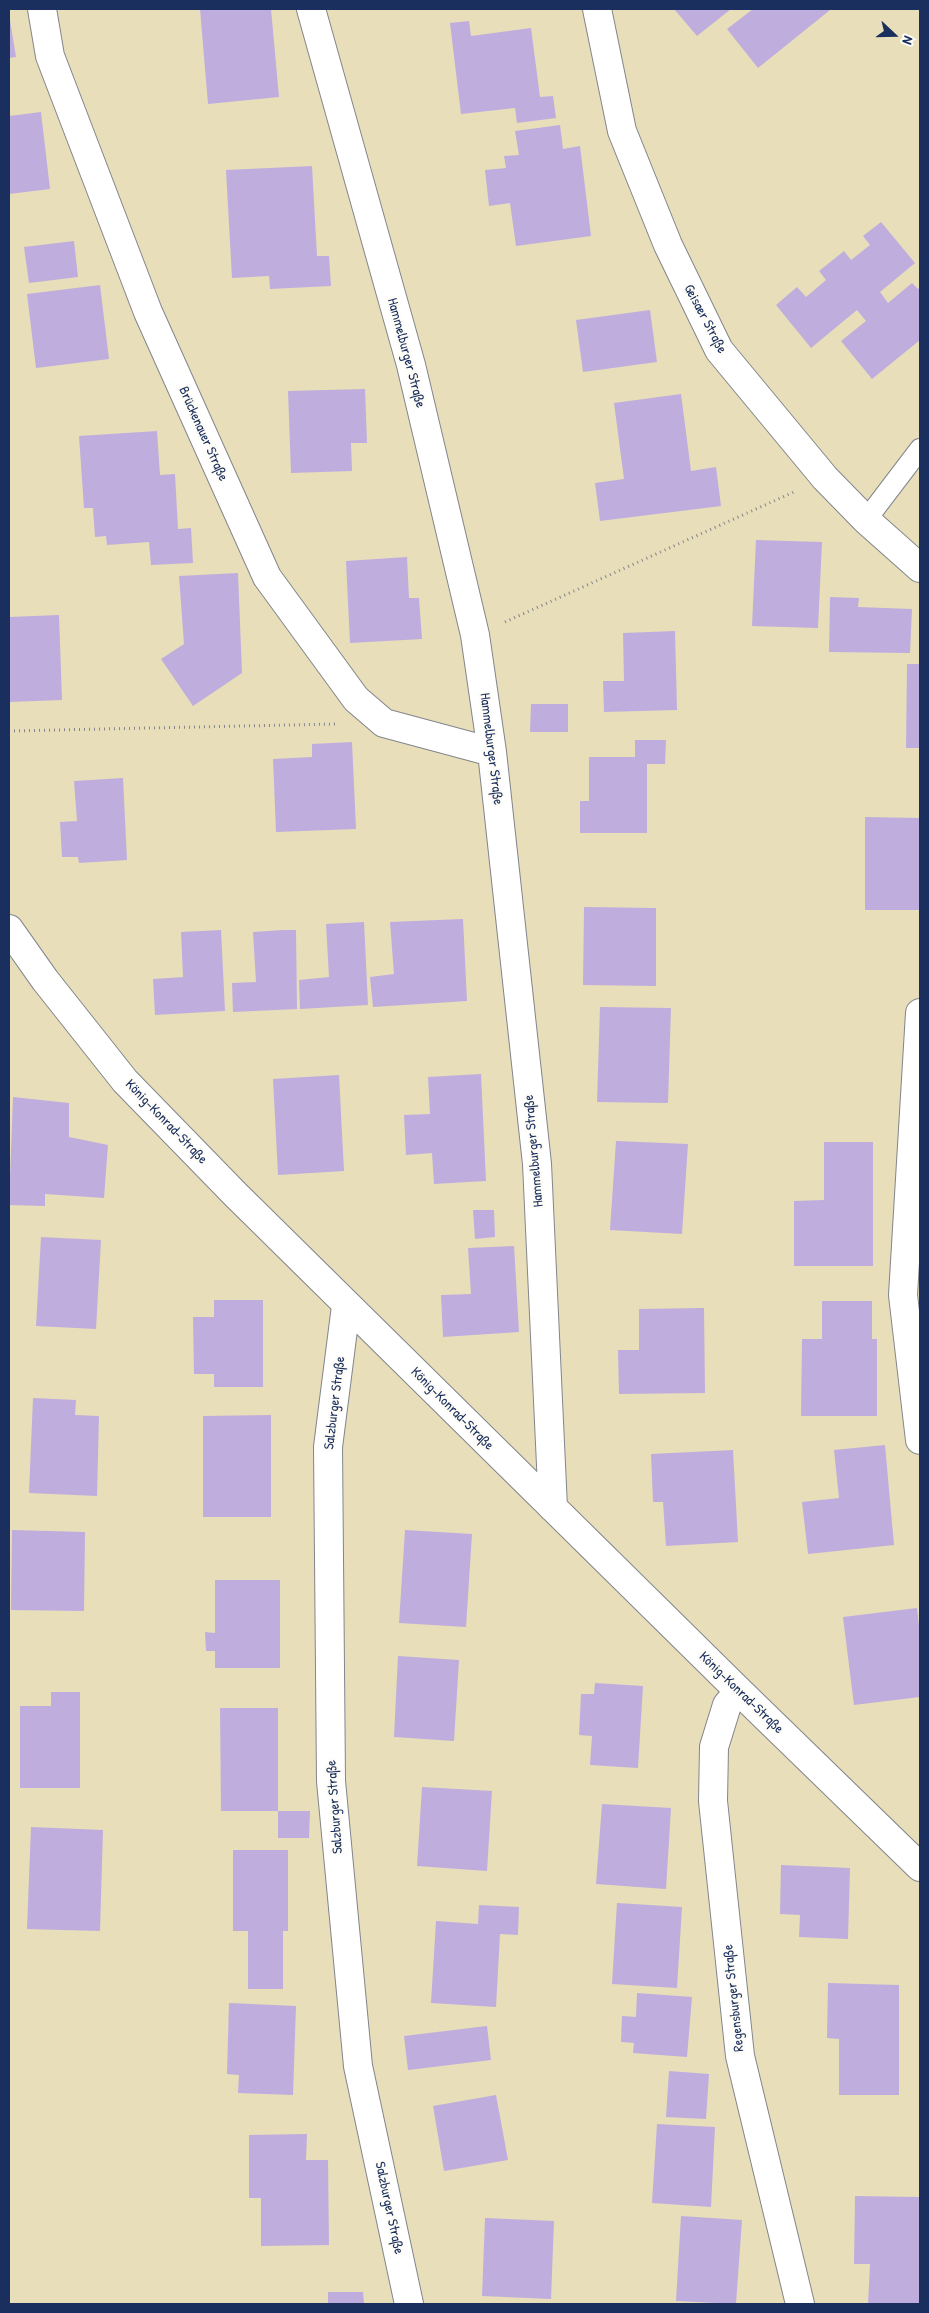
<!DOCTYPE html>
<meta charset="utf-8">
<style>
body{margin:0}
#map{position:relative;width:929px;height:2313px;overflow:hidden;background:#e8deba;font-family:"Patrick Hand",sans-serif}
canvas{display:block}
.frame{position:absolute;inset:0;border:10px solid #1b2f5e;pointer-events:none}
.north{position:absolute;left:869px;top:10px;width:50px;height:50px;-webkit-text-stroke:4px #fdfcf7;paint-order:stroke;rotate:111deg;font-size:14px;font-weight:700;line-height:20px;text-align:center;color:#1b2f5e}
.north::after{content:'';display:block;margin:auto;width:18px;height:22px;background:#1b2f5e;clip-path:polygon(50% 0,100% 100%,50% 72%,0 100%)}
</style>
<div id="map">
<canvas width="929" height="2313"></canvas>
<div class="frame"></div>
<div class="north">N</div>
</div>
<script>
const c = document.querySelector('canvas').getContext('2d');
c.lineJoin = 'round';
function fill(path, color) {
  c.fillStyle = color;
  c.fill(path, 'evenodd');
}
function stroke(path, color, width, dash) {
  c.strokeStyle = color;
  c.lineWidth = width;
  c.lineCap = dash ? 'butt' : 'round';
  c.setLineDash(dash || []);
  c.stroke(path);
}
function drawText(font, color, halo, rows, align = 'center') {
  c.font = font + ' "Patrick Hand",sans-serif';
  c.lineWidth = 5;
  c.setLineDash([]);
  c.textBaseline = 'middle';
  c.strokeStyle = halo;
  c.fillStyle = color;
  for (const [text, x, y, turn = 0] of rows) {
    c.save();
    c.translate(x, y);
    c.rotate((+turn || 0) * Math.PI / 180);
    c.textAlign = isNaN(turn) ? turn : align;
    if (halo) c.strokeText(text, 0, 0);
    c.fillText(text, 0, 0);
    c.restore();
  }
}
const building = new Path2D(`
 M 200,9 L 271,9 L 279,97 L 208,104 Z
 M 674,9 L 731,9 L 697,36 Z
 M 753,9 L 828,9 L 830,10 L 758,68 L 727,29 Z
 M 9,14 L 16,57 L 9,58 Z
 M 469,21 L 471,36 L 531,28 L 540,97 L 553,96 L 556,118 L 517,123 L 515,108 L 461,114 L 450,23 Z
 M 41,112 L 50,189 L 9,194 L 9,116 Z
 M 560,125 L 563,149 L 580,146 L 591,236 L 516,246 L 510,203 L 489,206 L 485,170 L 506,168 L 504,156 L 519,155 L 515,131 Z
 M 312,166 L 317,256 L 329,256 L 331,286 L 270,289 L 269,276 L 232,278 L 226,170 Z
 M 881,222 L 915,263 L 880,292 L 888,303 L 912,283 L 918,289 L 920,287 L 920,340 L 872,379 L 841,341 L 866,321 L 857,310 L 811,348 L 776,305 L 797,287 L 806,297 L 826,280 L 819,271 L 844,251 L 851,260 L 870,245 L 863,236 Z
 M 74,241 L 78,277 L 29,283 L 24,247 Z
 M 100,285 L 109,359 L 36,368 L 27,294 Z
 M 650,310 L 657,362 L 583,372 L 576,320 Z
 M 365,389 L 367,443 L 351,443 L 352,471 L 291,473 L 288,391 Z
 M 681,394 L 691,471 L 716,467 L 721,506 L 600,521 L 595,483 L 624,479 L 614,403 Z
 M 157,431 L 160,475 L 175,474 L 178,529 L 191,528 L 193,563 L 151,565 L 149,542 L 107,545 L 106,536 L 95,537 L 93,508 L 84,508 L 79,436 Z
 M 756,540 L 822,542 L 818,628 L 752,626 Z
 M 407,557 L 409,598 L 419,598 L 422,639 L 350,643 L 346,561 Z
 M 238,573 L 242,673 L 193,706 L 161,659 L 184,644 L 179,576 Z
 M 830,597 L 859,598 L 858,607 L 912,609 L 910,653 L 829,652 Z
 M 59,615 L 62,700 L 9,702 L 9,617 Z
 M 675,631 L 677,710 L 604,712 L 603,681 L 624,681 L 623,633 Z
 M 907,664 L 920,664 L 920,748 L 906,748 Z
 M 531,704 L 568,704 L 568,732 L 530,732 Z
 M 635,740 L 666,740 L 665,764 L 647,764 L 647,833 L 580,833 L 580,801 L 589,801 L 589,757 L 635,757 Z
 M 352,742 L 356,829 L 276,832 L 273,759 L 312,757 L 312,744 Z
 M 123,778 L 127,860 L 79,863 L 78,857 L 62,857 L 60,822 L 77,821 L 74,781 Z
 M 865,817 L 920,818 L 920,910 L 865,910 Z
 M 584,907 L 656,908 L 656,986 L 583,985 Z
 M 463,919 L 467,1001 L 373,1007 L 370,977 L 394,974 L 390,922 Z
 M 364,922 L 368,1005 L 300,1009 L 299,980 L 329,977 L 326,924 Z
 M 221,930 L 225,1011 L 155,1015 L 153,979 L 183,977 L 181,932 Z
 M 283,930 L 296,930 L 297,1009 L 233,1012 L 232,983 L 256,982 L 253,932 Z
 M 600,1007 L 671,1008 L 668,1103 L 597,1102 Z
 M 481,1074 L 486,1181 L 434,1184 L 432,1153 L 406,1155 L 404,1115 L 430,1114 L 428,1077 Z
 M 339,1075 L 344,1171 L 278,1175 L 273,1079 Z
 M 13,1097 L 69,1103 L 69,1137 L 108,1145 L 104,1198 L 45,1194 L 45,1206 L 9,1205 Z
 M 616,1141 L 688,1144 L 682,1234 L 610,1230 Z
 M 824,1142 L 873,1142 L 873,1266 L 794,1266 L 794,1201 L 824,1200 Z
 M 473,1210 L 494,1210 L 495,1237 L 475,1239 Z
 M 41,1237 L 101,1240 L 96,1329 L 36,1326 Z
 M 514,1246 L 519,1332 L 443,1337 L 441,1295 L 471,1294 L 468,1248 Z
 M 214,1300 L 263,1300 L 263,1387 L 214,1387 L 214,1374 L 194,1374 L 193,1317 L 214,1317 Z
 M 822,1301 L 872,1301 L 872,1339 L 877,1339 L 877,1416 L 801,1416 L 802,1339 L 822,1339 Z
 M 704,1308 L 705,1393 L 619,1394 L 618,1350 L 639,1350 L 639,1309 Z
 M 33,1398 L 76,1400 L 75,1415 L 99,1416 L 97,1496 L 29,1493 Z
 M 271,1415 L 271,1517 L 203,1517 L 203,1416 Z
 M 885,1445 L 894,1545 L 808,1554 L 802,1502 L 839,1498 L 834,1450 Z
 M 733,1450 L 738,1542 L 666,1546 L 663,1502 L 653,1502 L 651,1454 Z
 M 12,1530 L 85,1532 L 84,1611 L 11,1610 Z
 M 405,1530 L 472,1534 L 466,1627 L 399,1623 Z
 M 215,1580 L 280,1580 L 280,1668 L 215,1668 L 215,1651 L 206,1651 L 205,1632 L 215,1633 Z
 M 917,1608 L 920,1634 L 920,1697 L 854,1705 L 843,1617 Z
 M 398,1656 L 459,1660 L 454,1741 L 394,1737 Z
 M 595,1683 L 643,1686 L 638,1768 L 590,1765 L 592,1736 L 579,1735 L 581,1694 L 594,1694 Z
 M 51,1692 L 80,1692 L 80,1788 L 20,1788 L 20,1706 L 51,1706 Z
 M 220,1708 L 278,1708 L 278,1811 L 221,1811 Z
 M 422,1787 L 492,1791 L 487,1871 L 417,1866 Z
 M 602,1804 L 671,1808 L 666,1889 L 596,1884 Z
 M 278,1811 L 310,1811 L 309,1838 L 278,1838 Z
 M 31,1827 L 103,1830 L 100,1931 L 27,1929 Z
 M 233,1850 L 288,1850 L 288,1931 L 283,1931 L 283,1989 L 248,1989 L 248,1931 L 233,1931 Z
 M 781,1865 L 850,1868 L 848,1939 L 799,1937 L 800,1915 L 780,1914 Z
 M 617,1903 L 682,1907 L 677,1988 L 612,1984 Z
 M 479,1905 L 519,1907 L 518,1935 L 500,1934 L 496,2007 L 431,2003 L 436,1921 L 478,1924 Z
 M 828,1983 L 899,1985 L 899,2095 L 839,2095 L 839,2039 L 827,2038 Z
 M 637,1993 L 692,1997 L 687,2057 L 633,2053 L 634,2043 L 621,2042 L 622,2016 L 636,2017 Z
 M 229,2003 L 296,2006 L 293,2095 L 238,2093 L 239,2075 L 227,2074 Z
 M 487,2026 L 491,2060 L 408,2070 L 404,2036 Z
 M 669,2071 L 709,2074 L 706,2119 L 666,2117 Z
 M 496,2095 L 508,2160 L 444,2171 L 433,2106 Z
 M 657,2124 L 715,2127 L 711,2207 L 652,2203 Z
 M 307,2134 L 306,2160 L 328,2160 L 329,2245 L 261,2246 L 261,2198 L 249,2198 L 249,2135 Z
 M 855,2196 L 920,2197 L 920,2304 L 868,2304 L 870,2264 L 854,2264 Z
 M 681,2216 L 742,2220 L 736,2304 L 676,2301 Z
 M 485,2218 L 554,2221 L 551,2299 L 482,2296 Z
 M 328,2292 L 363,2292 L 364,2304 L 328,2304 Z`);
const path = new Path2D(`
 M 505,622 L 796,491
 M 9,731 L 336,724`);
const lane = new Path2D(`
 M 866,520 L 920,449`);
const street = new Path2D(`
 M 42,9 L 50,56 L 148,312 L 267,577 L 356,699 L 384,723 L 492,752
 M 311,9 L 411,365 L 475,635 L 492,752 L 537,1164 L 553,1508
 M 597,9 L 622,131 L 668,245 L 719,350 L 825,478 L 866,520 L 920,568
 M 9,929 L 45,980 L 125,1081 L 235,1194 L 739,1691 L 920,1867
 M 920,1013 L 903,1295 L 920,1440
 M 346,1306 L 328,1447 L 331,1781 L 358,2066 L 409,2304
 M 739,1691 L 727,1705 L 714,1747 L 713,1801 L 740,2056 L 800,2304`);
const streetNames = [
 ["Geisaer Straße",705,319,62],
 ["Hammelburger Straße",406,353,75],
 ["Brückenauer Straße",203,434,66],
 ["Hammelburger Straße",491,749,83],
 ["König-Konrad-Straße",166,1122,46],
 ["Hammelburger Straße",534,1151,-95],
 ["Salzburger Straße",335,1403,-83],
 ["König-Konrad-Straße",452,1409,45],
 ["König-Konrad-Straße",741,1693,44],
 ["Salzburger Straße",335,1807,-94],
 ["Regensburger Straße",734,1998,-96],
 ["Salzburger Straße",389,2208,78]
];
fill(building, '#bfadde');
stroke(lane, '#82868c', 22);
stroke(street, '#82868c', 30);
stroke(path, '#82868c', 3, [1, 4]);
stroke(lane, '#fff', 20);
stroke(street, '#fff', 28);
drawText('14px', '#1b2f5e', '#fdfcf7', streetNames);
</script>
